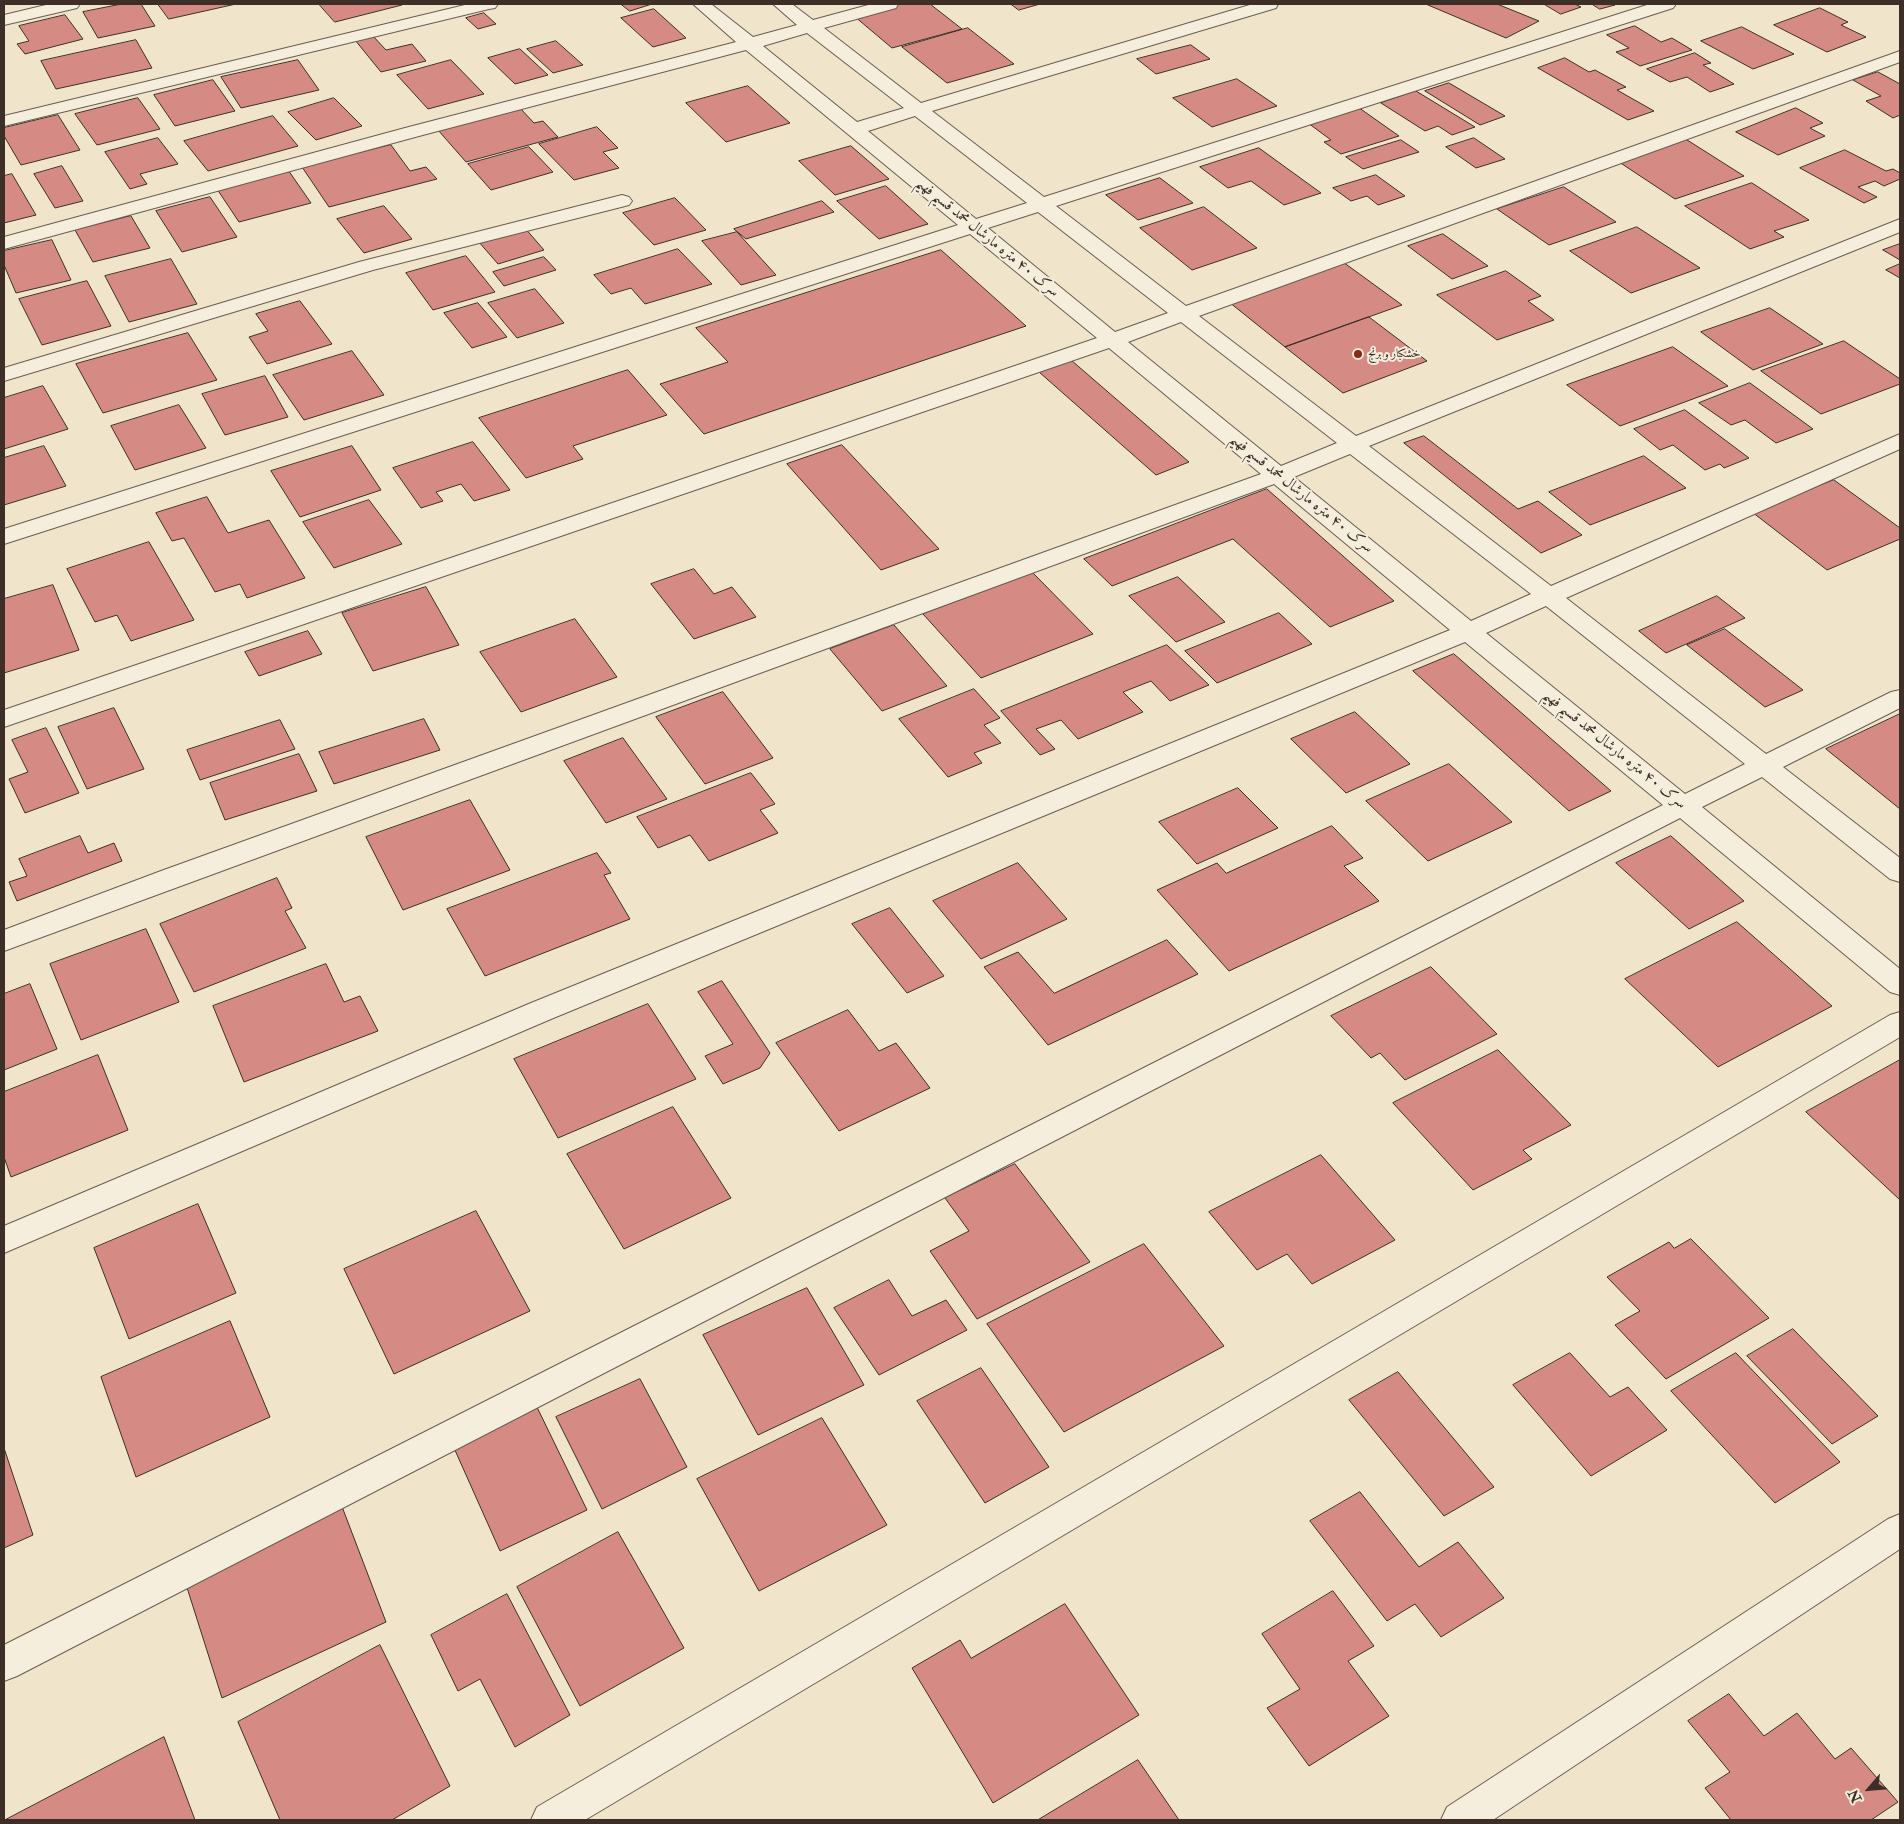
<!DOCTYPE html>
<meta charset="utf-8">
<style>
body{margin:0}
#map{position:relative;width:1904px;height:1824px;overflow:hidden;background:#f0e5cb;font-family:"IM FELL Double Pica",serif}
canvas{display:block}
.frame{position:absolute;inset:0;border:5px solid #3d2f28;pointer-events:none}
.north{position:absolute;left:1844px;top:1764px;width:50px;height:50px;-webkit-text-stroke:4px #f5eedd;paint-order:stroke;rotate:243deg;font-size:14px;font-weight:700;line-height:20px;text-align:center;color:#3d2f28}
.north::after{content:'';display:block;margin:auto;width:18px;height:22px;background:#3d2f28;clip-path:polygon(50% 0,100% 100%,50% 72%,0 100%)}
</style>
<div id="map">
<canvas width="1904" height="1824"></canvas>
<div class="frame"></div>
<div class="north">N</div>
</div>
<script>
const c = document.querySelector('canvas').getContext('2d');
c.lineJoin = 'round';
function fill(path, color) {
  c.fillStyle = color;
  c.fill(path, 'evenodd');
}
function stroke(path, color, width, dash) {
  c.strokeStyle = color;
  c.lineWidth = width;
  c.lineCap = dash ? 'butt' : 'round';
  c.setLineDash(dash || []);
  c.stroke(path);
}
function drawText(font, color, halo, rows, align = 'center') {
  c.font = font + ' "IM FELL Double Pica",Amiri,serif';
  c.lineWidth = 4;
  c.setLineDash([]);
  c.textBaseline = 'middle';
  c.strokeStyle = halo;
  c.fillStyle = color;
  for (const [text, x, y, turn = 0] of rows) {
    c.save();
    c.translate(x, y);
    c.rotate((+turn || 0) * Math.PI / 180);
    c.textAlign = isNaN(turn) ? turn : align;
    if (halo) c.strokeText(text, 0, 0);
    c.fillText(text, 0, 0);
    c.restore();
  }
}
const building = new Path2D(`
 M 122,4 L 141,4 L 155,26 L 98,38 L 83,12 Z
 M 158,4 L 236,4 L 169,19 Z
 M 319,4 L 401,4 L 402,5 L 335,22 Z
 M 621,4 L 652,4 L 630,11 Z
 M 898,4 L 930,4 L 962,29 L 892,48 L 854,16 Z
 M 1011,4 L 1040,4 L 1019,10 Z
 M 1431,4 L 1497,4 L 1539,21 L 1506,38 L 1428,5 Z
 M 1544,4 L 1575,4 L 1581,7 L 1561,14 Z
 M 1592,4 L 1613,4 L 1615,5 L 1600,9 Z
 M 1820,8 L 1848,22 L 1841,25 L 1866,37 L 1827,52 L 1774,25 Z
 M 654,9 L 686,38 L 653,47 L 621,18 Z
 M 484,13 L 496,24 L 478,29 L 466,18 Z
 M 65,15 L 83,39 L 25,54 L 17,44 L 29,41 L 19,26 Z
 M 1635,26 L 1661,42 L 1672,38 L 1692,50 L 1640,66 L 1616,52 L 1629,48 L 1607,35 Z
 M 1742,27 L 1794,54 L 1753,69 L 1701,41 Z
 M 968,28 L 1014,64 L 947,83 L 902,47 Z
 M 373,36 L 386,50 L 412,44 L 426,61 L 381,72 L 355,40 Z
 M 136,40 L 152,68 L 56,89 L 41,61 Z
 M 556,41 L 583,65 L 553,73 L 527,49 Z
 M 1191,45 L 1210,59 L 1156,74 L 1137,59 Z
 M 520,49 L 548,75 L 515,84 L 488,58 Z
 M 1695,53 L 1711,63 L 1703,65 L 1734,84 L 1710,92 L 1687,77 L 1670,82 L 1647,69 Z
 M 1565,58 L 1589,72 L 1595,70 L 1626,87 L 1617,90 L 1654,111 L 1628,120 L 1538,68 Z
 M 298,60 L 319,90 L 241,108 L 221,77 Z
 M 451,60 L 484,94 L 428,109 L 397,75 Z
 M 1878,72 L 1900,84 L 1900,115 L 1893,118 L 1866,101 L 1881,96 L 1853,80 Z
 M 1237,79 L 1277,106 L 1212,127 L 1173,98 Z
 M 213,80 L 235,111 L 175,126 L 154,95 Z
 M 1449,83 L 1505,116 L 1480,125 L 1425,91 Z
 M 748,86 L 790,123 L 726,142 L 686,103 Z
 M 1416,91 L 1475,127 L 1452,135 L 1438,126 L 1425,131 L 1381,103 Z
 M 138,98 L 160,129 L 97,145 L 75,114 Z
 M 334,98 L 362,126 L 316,140 L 288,112 Z
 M 1355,105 L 1399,136 L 1341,154 L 1324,142 L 1331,140 L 1304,120 Z
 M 519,107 L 534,123 L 543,121 L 558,137 L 466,162 L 438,130 Z
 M 1796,108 L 1823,123 L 1810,128 L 1825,136 L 1778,155 L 1736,132 Z
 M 58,115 L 80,150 L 21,165 L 4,136 L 4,128 Z
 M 273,116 L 298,146 L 208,171 L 184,141 Z
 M 597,127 L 618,148 L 603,152 L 619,168 L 574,180 L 539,144 Z
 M 158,138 L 178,164 L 140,174 L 147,184 L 130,189 L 105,152 Z
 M 1474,138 L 1505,159 L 1476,168 L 1446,147 Z
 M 1684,138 L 1744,176 L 1675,199 L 1616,160 Z
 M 1401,140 L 1419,152 L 1363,169 L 1346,157 Z
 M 391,145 L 410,171 L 426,167 L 437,179 L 329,207 L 302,167 Z
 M 851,146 L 889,179 L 835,195 L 799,161 Z
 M 529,147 L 553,172 L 491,190 L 468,164 Z
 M 1259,148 L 1321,193 L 1284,205 L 1251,181 L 1228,188 L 1200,167 Z
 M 1845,150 L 1886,171 L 1893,169 L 1900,173 L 1900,179 L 1884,186 L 1875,181 L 1858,187 L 1877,197 L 1864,203 L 1800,168 Z
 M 62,166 L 83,201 L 55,208 L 34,174 Z
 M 286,167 L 311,203 L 239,222 L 215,186 Z
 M 12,174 L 36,215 L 4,223 L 4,176 Z
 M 1376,175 L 1405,196 L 1378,205 L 1367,196 L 1351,201 L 1333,188 Z
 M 1160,178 L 1193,203 L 1138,220 L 1106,195 Z
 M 1752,183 L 1809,220 L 1774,231 L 1784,237 L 1750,249 L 1685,206 Z
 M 886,186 L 928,224 L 879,239 L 837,201 Z
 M 1564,187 L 1616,222 L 1549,245 L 1497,209 Z
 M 210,197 L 237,237 L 182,252 L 156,211 Z
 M 675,198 L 706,230 L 654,245 L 623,213 Z
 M 822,201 L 834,212 L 746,239 L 734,229 Z
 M 384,206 L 412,239 L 364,253 L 337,219 Z
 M 1204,207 L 1257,248 L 1192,270 L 1140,228 Z
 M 131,216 L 150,248 L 93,262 L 75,230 Z
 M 524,227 L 544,250 L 498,264 L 478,241 Z
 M 1637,227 L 1700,268 L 1631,293 L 1570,251 Z
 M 737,232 L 776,275 L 741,285 L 702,241 Z
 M 1443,234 L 1488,266 L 1452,279 L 1408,246 Z
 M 52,240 L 71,280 L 16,293 L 4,265 L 4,251 Z
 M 1900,244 L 1900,260 L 1883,250 Z
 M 678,249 L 712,284 L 645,304 L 631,288 L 611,294 L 594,275 Z
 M 941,250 L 1026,326 L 704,434 L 660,384 L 728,362 L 696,328 Z
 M 466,256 L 495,292 L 433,310 L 406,273 Z
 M 544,257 L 556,270 L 504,286 L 493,272 Z
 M 171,259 L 197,304 L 129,322 L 105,276 Z
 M 1343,262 L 1402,305 L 1285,347 L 1229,302 Z
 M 1900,264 L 1900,278 L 1886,270 Z
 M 1506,271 L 1541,296 L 1528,301 L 1554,320 L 1497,340 L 1437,295 Z
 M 87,281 L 111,326 L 42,345 L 19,299 Z
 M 535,289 L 564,323 L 517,338 L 488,303 Z
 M 300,301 L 332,344 L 267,364 L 249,337 L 268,331 L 256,314 Z
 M 478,303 L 507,337 L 472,348 L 444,313 Z
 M 1770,308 L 1823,344 L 1753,370 L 1701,332 Z
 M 1369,317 L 1427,361 L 1343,393 L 1285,347 Z
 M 188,333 L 217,380 L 103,413 L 76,364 Z
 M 1844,341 L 1900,379 L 1900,384 L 1821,414 L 1761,371 Z
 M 1673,347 L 1728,386 L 1620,426 L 1567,385 Z
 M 352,351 L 384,395 L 304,420 L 273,375 Z
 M 1071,360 L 1189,462 L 1156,475 L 1039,372 Z
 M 628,370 L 667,415 L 573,446 L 583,459 L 526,478 L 479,418 Z
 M 265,376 L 288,417 L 225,435 L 202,394 Z
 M 1750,383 L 1813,429 L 1776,443 L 1745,420 L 1731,425 L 1699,403 Z
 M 43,386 L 68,429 L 4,449 L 4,398 Z
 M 179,405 L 206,448 L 135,470 L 111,426 Z
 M 1685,410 L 1749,458 L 1724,468 L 1720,464 L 1705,470 L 1673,445 L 1660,450 L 1634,429 Z
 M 1424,436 L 1518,509 L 1538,501 L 1582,535 L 1541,553 L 1404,443 Z
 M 473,442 L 510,490 L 474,501 L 461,484 L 436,492 L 443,501 L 421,508 L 393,468 Z
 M 842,445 L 939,549 L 881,570 L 787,464 Z
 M 44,446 L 66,486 L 4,505 L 4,458 Z
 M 352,446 L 381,490 L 300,517 L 271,471 Z
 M 1644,456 L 1686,488 L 1590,525 L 1549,492 Z
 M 1834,480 L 1900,528 L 1900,539 L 1827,570 L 1752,512 Z
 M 1267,489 L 1394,601 L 1330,627 L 1233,539 L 1112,586 L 1084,559 Z
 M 207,497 L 228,533 L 269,520 L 305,578 L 247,598 L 240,584 L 215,592 L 184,538 L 172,541 L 156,513 Z
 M 369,500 L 402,544 L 334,568 L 303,522 Z
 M 149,542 L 194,620 L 131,641 L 117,615 L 95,622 L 67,569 Z
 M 694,569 L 714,594 L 732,587 L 756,617 L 694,639 L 651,584 Z
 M 1033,573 L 1093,634 L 981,678 L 923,614 Z
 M 1178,577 L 1225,622 L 1176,642 L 1129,596 Z
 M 53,585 L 79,650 L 4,673 L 4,599 Z
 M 426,587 L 459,645 L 373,671 L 342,613 Z
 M 1717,596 L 1745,618 L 1666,653 L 1639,631 Z
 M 1279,613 L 1312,644 L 1217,683 L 1185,651 Z
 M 575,619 L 617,677 L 521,712 L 480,652 Z
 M 894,625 L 947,686 L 882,711 L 830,649 Z
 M 1725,629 L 1803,690 L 1765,707 L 1687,645 Z
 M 308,631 L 322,654 L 259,676 L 245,652 Z
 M 1167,645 L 1209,685 L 1170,701 L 1151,681 L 1123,692 L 1143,712 L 1078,739 L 1061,720 L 1036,729 L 1055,749 L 1040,755 L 1001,711 Z
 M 1454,654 L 1611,791 L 1569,811 L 1413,671 Z
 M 974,689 L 1000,718 L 984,725 L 1001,743 L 974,753 L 982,763 L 948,777 L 899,719 Z
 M 723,692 L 773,758 L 705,784 L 656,717 Z
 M 114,708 L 144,769 L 87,789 L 58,727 Z
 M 1355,712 L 1410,764 L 1346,793 L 1291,739 Z
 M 1900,714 L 1900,809 L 1826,749 Z
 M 424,719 L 440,750 L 334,784 L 319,752 Z
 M 280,720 L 295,749 L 200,780 L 187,750 Z
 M 46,728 L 79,793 L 25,813 L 9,779 L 28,772 L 12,740 Z
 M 623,738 L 667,799 L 606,823 L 564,761 Z
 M 299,754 L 317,791 L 225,820 L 210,783 Z
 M 1449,764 L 1512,822 L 1428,861 L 1366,801 Z
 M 751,773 L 775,804 L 760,810 L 778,833 L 709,861 L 690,835 L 658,848 L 637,817 Z
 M 1238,788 L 1278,828 L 1197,864 L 1159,822 Z
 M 470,800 L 510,870 L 403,910 L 366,837 Z
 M 1332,826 L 1363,858 L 1344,866 L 1379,901 L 1229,971 L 1157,890 L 1217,863 L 1226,873 Z
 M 80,836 L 88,853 L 114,843 L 122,861 L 17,901 L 9,882 L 27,876 L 19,859 Z
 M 1671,836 L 1744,901 L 1689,929 L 1616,863 Z
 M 597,853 L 611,873 L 604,875 L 630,919 L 485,976 L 447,909 Z
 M 1018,863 L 1067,919 L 981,959 L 933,901 Z
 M 277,878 L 292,908 L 285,911 L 306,948 L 194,992 L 160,924 Z
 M 890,908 L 944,976 L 907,993 L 852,924 Z
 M 1737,922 L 1832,1006 L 1718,1067 L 1625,979 Z
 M 146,929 L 179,1002 L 81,1040 L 50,964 Z
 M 1167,940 L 1198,974 L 1048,1045 L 984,967 L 1018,952 L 1054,993 Z
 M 326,964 L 344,1002 L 360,996 L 378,1031 L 244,1082 L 213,1006 Z
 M 1431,967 L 1497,1034 L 1405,1080 L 1380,1053 L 1371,1058 L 1331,1016 Z
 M 722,981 L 770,1053 L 760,1068 L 723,1084 L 705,1056 L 733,1044 L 698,992 Z
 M 30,984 L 57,1049 L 4,1070 L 4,994 Z
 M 648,1004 L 696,1079 L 558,1138 L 514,1059 Z
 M 848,1010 L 879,1051 L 896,1043 L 930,1088 L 839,1131 L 776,1043 Z
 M 1498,1050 L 1571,1125 L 1523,1150 L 1532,1159 L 1473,1190 L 1393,1103 Z
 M 98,1055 L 128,1130 L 11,1177 L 4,1157 L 4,1092 Z
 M 1900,1060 L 1900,1200 L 1806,1112 Z
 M 673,1107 L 731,1198 L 624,1249 L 567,1154 Z
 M 1321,1155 L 1395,1240 L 1312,1284 L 1287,1254 L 1257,1270 L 1209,1212 Z
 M 1015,1164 L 1090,1262 L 977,1319 L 930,1251 L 969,1231 L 945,1198 Z
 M 198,1204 L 236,1293 L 129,1339 L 94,1248 Z
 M 476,1211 L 530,1311 L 394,1374 L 344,1269 Z
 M 1691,1239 L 1769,1318 L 1666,1379 L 1615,1325 L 1640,1311 L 1607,1277 L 1669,1242 L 1674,1248 Z
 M 1144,1244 L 1224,1346 L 1064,1432 L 987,1324 Z
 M 889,1280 L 912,1316 L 946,1300 L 967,1330 L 879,1375 L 834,1308 Z
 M 807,1288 L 864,1385 L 758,1435 L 703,1335 Z
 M 230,1321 L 270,1417 L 136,1477 L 101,1377 Z
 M 1793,1329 L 1878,1416 L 1832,1444 L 1747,1356 Z
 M 1570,1353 L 1610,1397 L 1628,1387 L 1667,1430 L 1591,1476 L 1513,1385 Z
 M 1736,1353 L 1840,1462 L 1775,1503 L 1671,1391 Z
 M 981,1368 L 1049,1467 L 985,1503 L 917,1401 Z
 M 1398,1372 L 1494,1487 L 1444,1516 L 1349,1400 Z
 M 640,1379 L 687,1467 L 602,1509 L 556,1417 Z
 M 534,1401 L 587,1510 L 500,1551 L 450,1439 Z
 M 822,1418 L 887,1525 L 759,1591 L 697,1479 Z
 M 4,1448 L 33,1535 L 4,1548 Z
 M 1360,1492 L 1419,1567 L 1458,1542 L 1504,1598 L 1441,1637 L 1415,1604 L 1387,1621 L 1310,1521 Z
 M 341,1504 L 386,1622 L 222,1698 L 183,1575 Z
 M 618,1532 L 684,1648 L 580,1706 L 517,1587 Z
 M 1333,1591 L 1374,1646 L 1348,1661 L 1389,1716 L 1309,1766 L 1267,1708 L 1300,1689 L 1262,1634 Z
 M 507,1594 L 570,1715 L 515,1747 L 480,1679 L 458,1691 L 431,1635 Z
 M 1065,1604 L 1139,1715 L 993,1803 L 912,1668 L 960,1640 L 971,1658 Z
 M 380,1645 L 450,1786 L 392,1820 L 280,1820 L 238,1722 Z
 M 1729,1694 L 1764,1736 L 1797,1713 L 1835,1759 L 1851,1748 L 1898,1802 L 1871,1820 L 1731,1820 L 1705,1788 L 1730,1772 L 1688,1721 Z
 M 164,1737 L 195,1820 L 5,1820 Z
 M 1138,1760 L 1179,1820 L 1038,1820 Z`);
const minor = new Path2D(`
 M 50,4 L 80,4 L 77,8 L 4,25 L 4,15 Z
 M 469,4 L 498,4 L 495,8 L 489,9 L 4,126 L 4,116 Z
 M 693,4 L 711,4 L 753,37 L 797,25 L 773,4 L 792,4 L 813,20 L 872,4 L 898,4 L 896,8 L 824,28 L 921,103 L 1253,4 L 1278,4 L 1276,8 L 932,111 L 1044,197 L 1650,4 L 1676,4 L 1673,8 L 1056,206 L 1186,306 L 1900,51 L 1900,62 L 1199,316 L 1356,436 L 1900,219 L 1900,232 L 1369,446 L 1551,586 L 1900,434 L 1900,449 L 1566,598 L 1766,754 L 1891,692 L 1900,690 L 1900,708 L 1783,767 L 1900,858 L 1900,882 L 1890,879 L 1762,777 L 1702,807 L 1900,969 L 1900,995 L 1890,992 L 1680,818 L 17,1676 L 4,1681 L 4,1645 L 1663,805 L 1465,642 L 551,1019 L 4,1253 L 4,1226 L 531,1003 L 1450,630 L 1274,484 L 4,951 L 4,930 L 161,871 L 1261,474 L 1109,348 L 4,727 L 4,710 L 1097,338 L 970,234 L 4,544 L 4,529 L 958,225 L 746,50 L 419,136 L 4,249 L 4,237 L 405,128 L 736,42 ZM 807,33 L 904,108 L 857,122 L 763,46 ZM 915,116 L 1027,203 L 976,219 L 868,131 ZM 1038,212 L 1168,313 L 1115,332 L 988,228 ZM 1181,322 L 1337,443 L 1281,466 L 1128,342 ZM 1350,454 L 1531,594 L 1471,621 L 1294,477 ZM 1546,606 L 1745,764 L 1685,794 L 1486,633 Z
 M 622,195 L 629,197 L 632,201 L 629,205 L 373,270 L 4,381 L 4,368 L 359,262 Z
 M 1900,1012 L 1900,1037 L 585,1820 L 531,1820 L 537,1807 L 1890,1015 Z
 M 1900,1514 L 1900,1549 L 1493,1820 L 1441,1820 L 1447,1807 L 1888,1519 Z`);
const markers = [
 [1358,354,5,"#8f2418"]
];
const farPoinames = [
 ["خشکبار و برنج",1368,354]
];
const streetNames = [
 ["سرک ۴۰ متره مارشال محمد قسیم فهیم",987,238,39],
 ["سرک ۴۰ متره مارشال محمد قسیم فهیم",1301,494,39],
 ["سرک ۴۰ متره مارشال محمد قسیم فهیم",1614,750,39]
];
fill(building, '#d68a84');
stroke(building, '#3d2f28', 1);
stroke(minor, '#6a5c51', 2);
fill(minor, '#f5eedd');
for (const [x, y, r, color] of markers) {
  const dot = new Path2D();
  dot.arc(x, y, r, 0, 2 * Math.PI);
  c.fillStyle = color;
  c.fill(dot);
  stroke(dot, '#f5eedd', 2);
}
drawText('12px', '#3d2f28', '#f5eedd', farPoinames, 'left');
drawText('15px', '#3d2f28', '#f5eedd', streetNames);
</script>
